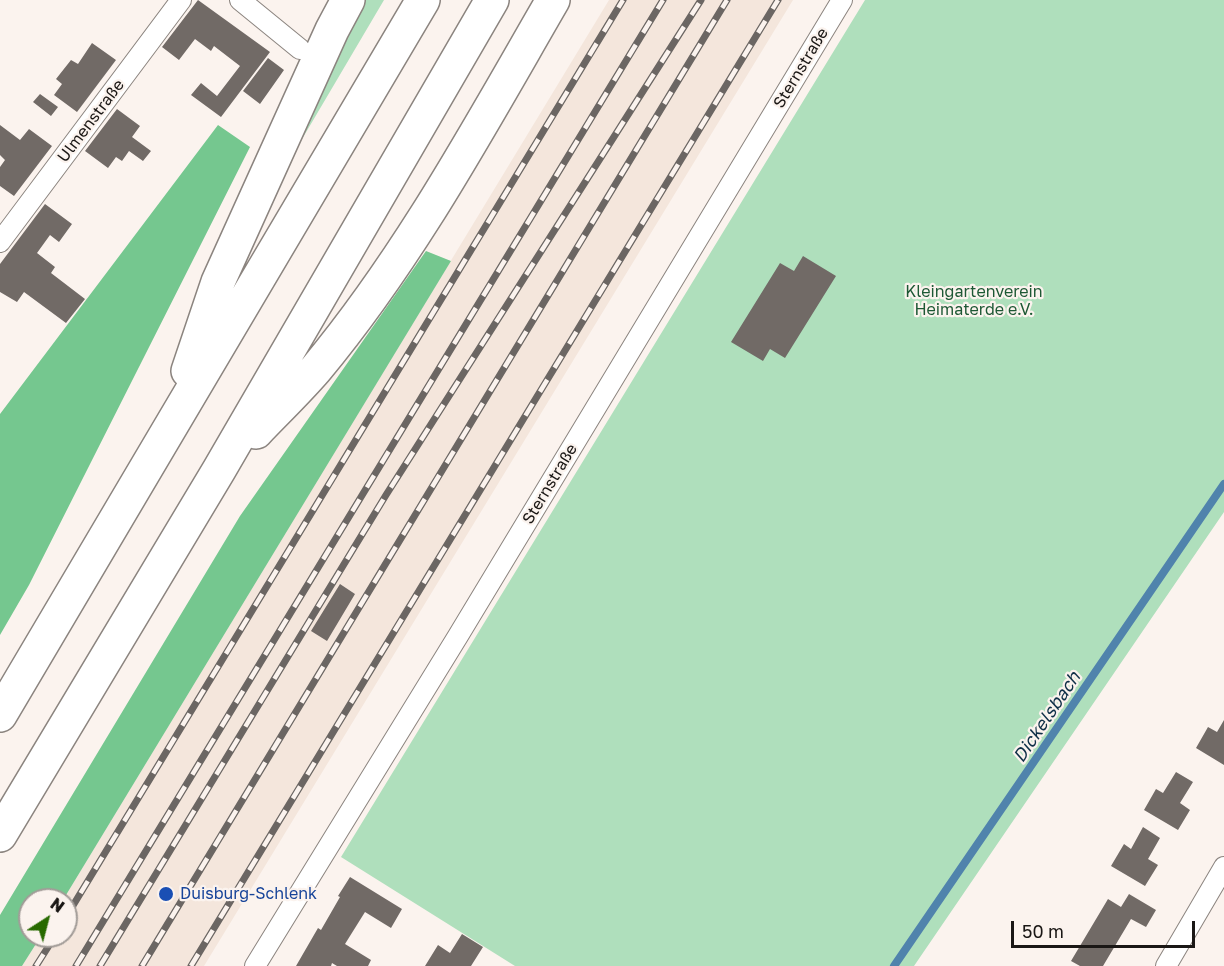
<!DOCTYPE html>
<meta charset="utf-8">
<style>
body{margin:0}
#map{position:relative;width:1224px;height:966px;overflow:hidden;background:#fbf3ee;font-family:"Golos Text",sans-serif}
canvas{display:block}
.north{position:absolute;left:18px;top:888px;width:60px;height:60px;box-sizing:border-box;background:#fbf3ee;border:2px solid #a19b97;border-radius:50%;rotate:36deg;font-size:16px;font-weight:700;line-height:24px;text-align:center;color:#1a1715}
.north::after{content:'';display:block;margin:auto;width:21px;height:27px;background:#286a00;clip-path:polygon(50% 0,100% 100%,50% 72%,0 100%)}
.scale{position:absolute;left:1011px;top:921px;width:184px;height:27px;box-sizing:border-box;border:3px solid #1a1715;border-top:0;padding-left:8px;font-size:18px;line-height:21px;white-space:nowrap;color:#1a1715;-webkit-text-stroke:4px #fbf3ee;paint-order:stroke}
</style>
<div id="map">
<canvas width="1224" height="966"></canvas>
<div class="north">N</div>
<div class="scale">50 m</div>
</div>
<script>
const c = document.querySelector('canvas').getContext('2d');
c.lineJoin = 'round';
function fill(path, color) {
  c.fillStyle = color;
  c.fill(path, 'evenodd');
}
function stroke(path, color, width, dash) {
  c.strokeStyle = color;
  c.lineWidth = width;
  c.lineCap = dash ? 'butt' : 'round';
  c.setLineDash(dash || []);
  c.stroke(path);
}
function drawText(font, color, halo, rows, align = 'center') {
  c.font = font + ' "Golos Text",sans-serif';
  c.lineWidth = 4.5;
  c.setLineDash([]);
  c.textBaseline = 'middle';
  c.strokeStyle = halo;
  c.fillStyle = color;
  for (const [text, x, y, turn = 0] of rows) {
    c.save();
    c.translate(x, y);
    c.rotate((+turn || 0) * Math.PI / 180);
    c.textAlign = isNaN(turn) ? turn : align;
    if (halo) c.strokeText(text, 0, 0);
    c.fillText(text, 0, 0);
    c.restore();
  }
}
const built = new Path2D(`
 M 609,0 L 793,0 L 204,966 L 22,966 L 41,936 L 66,936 L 66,900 L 63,900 Z`);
const green = new Path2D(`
 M 364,0 L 384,0 L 282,173 Z
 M 865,0 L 1224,0 L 1224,512 L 914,966 L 515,966 L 341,857 Z`);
const forest = new Path2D(`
 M 218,125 L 250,147 L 29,585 L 0,635 L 0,414 Z
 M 426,251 L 451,261 L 63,900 L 30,900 L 30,936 L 41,936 L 22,966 L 0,966 L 0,915 L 240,516 Z`);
const stream = new Path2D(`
 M 894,966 L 1224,484`);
const building = new Path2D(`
 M 198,0 L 270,52 L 221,117 L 191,95 L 201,83 L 217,96 L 240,66 L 214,46 L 211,51 L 195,39 L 179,60 L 162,47 Z
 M 92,43 L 116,60 L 77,112 L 54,95 L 62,84 L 56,79 L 71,60 L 78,64 Z
 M 268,58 L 284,70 L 260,104 L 243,91 Z
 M 40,94 L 58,107 L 51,116 L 33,102 Z
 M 117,109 L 140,126 L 132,137 L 151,151 L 143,161 L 129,151 L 122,161 L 116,157 L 108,168 L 85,151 Z
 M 0,125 L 20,140 L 29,129 L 52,146 L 14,196 L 0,186 L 0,167 L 5,160 L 0,155 Z
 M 45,204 L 72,224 L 59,242 L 50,235 L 37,253 L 55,267 L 51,273 L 85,299 L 66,323 L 24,292 L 17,302 L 0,292 L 0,264 Z
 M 803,256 L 836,276 L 785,358 L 770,349 L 763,361 L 731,342 L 780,263 L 794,271 Z
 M 340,584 L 355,594 L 327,641 L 311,631 Z
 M 1224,720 L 1224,765 L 1196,748 L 1208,727 L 1217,732 Z
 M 1176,772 L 1193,782 L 1180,803 L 1190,810 L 1178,830 L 1144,810 L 1156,789 L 1163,793 Z
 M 1143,827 L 1160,838 L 1148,859 L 1158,865 L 1145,886 L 1111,866 L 1124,844 L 1131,849 Z
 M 350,877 L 402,909 L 391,928 L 365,912 L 345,944 L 371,960 L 368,966 L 337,966 L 332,963 L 331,966 L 296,966 L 318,928 L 321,930 L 340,897 L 338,896 Z
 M 1129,894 L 1156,910 L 1146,927 L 1131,919 L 1103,966 L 1080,966 L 1071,961 L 1108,899 L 1121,907 Z
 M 462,934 L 483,947 L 471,966 L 425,966 L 438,945 L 450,953 Z`);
const minor = new Path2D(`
 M 240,0 L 300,49
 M 0,242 L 181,0
 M 255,966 L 458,636 L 842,0
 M 1166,966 L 1224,867`);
const motorway = new Path2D(`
 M 188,371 L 218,282 L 332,30 L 348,0
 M 256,432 C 276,411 297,391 316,369 C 410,256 480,126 553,0
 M 0,715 L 423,0
 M 0,835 L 219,470 L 492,0`);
const rail = new Path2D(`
 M 66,917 L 623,0
 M 36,966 L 55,936
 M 76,966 L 663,0
 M 100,966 L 386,495 L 701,0
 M 142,966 L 727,0
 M 191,966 L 778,0`);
const markers = [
 [166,894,8,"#1a4fb4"]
];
const streetNames = [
 ["Sternstraße",801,68,-59],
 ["Ulmenstraße",91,121,-53],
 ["Sternstraße",550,484,-59]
];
const parkNames = [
 ["Kleingartenverein",974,292],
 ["Heimaterde e.V.",974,310]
];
const transitNames = [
 ["Duisburg-Schlenk",180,894]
];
const waterNames = [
 ["Dickelsbach",1047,717,-56]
];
fill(built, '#f4e6dc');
fill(green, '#afdfbc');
fill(forest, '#75c78f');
stroke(stream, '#5083ac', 8);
fill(building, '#716a66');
stroke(minor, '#8b847f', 22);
stroke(motorway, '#8b847f', 36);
stroke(minor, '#fff', 20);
stroke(motorway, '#fff', 33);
stroke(rail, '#6b6663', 7);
stroke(rail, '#fbf3ee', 4.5, [14]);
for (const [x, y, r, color] of markers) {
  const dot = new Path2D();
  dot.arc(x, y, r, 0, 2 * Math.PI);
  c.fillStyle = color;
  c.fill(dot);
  stroke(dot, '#fbf3ee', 2);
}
drawText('16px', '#1a1715', '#fbf3ee', streetNames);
drawText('16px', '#1d5834', '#fbf3ee', parkNames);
drawText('16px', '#164399', '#fbf3ee', transitNames, 'left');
drawText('italic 18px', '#103048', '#fbf3ee', waterNames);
</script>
